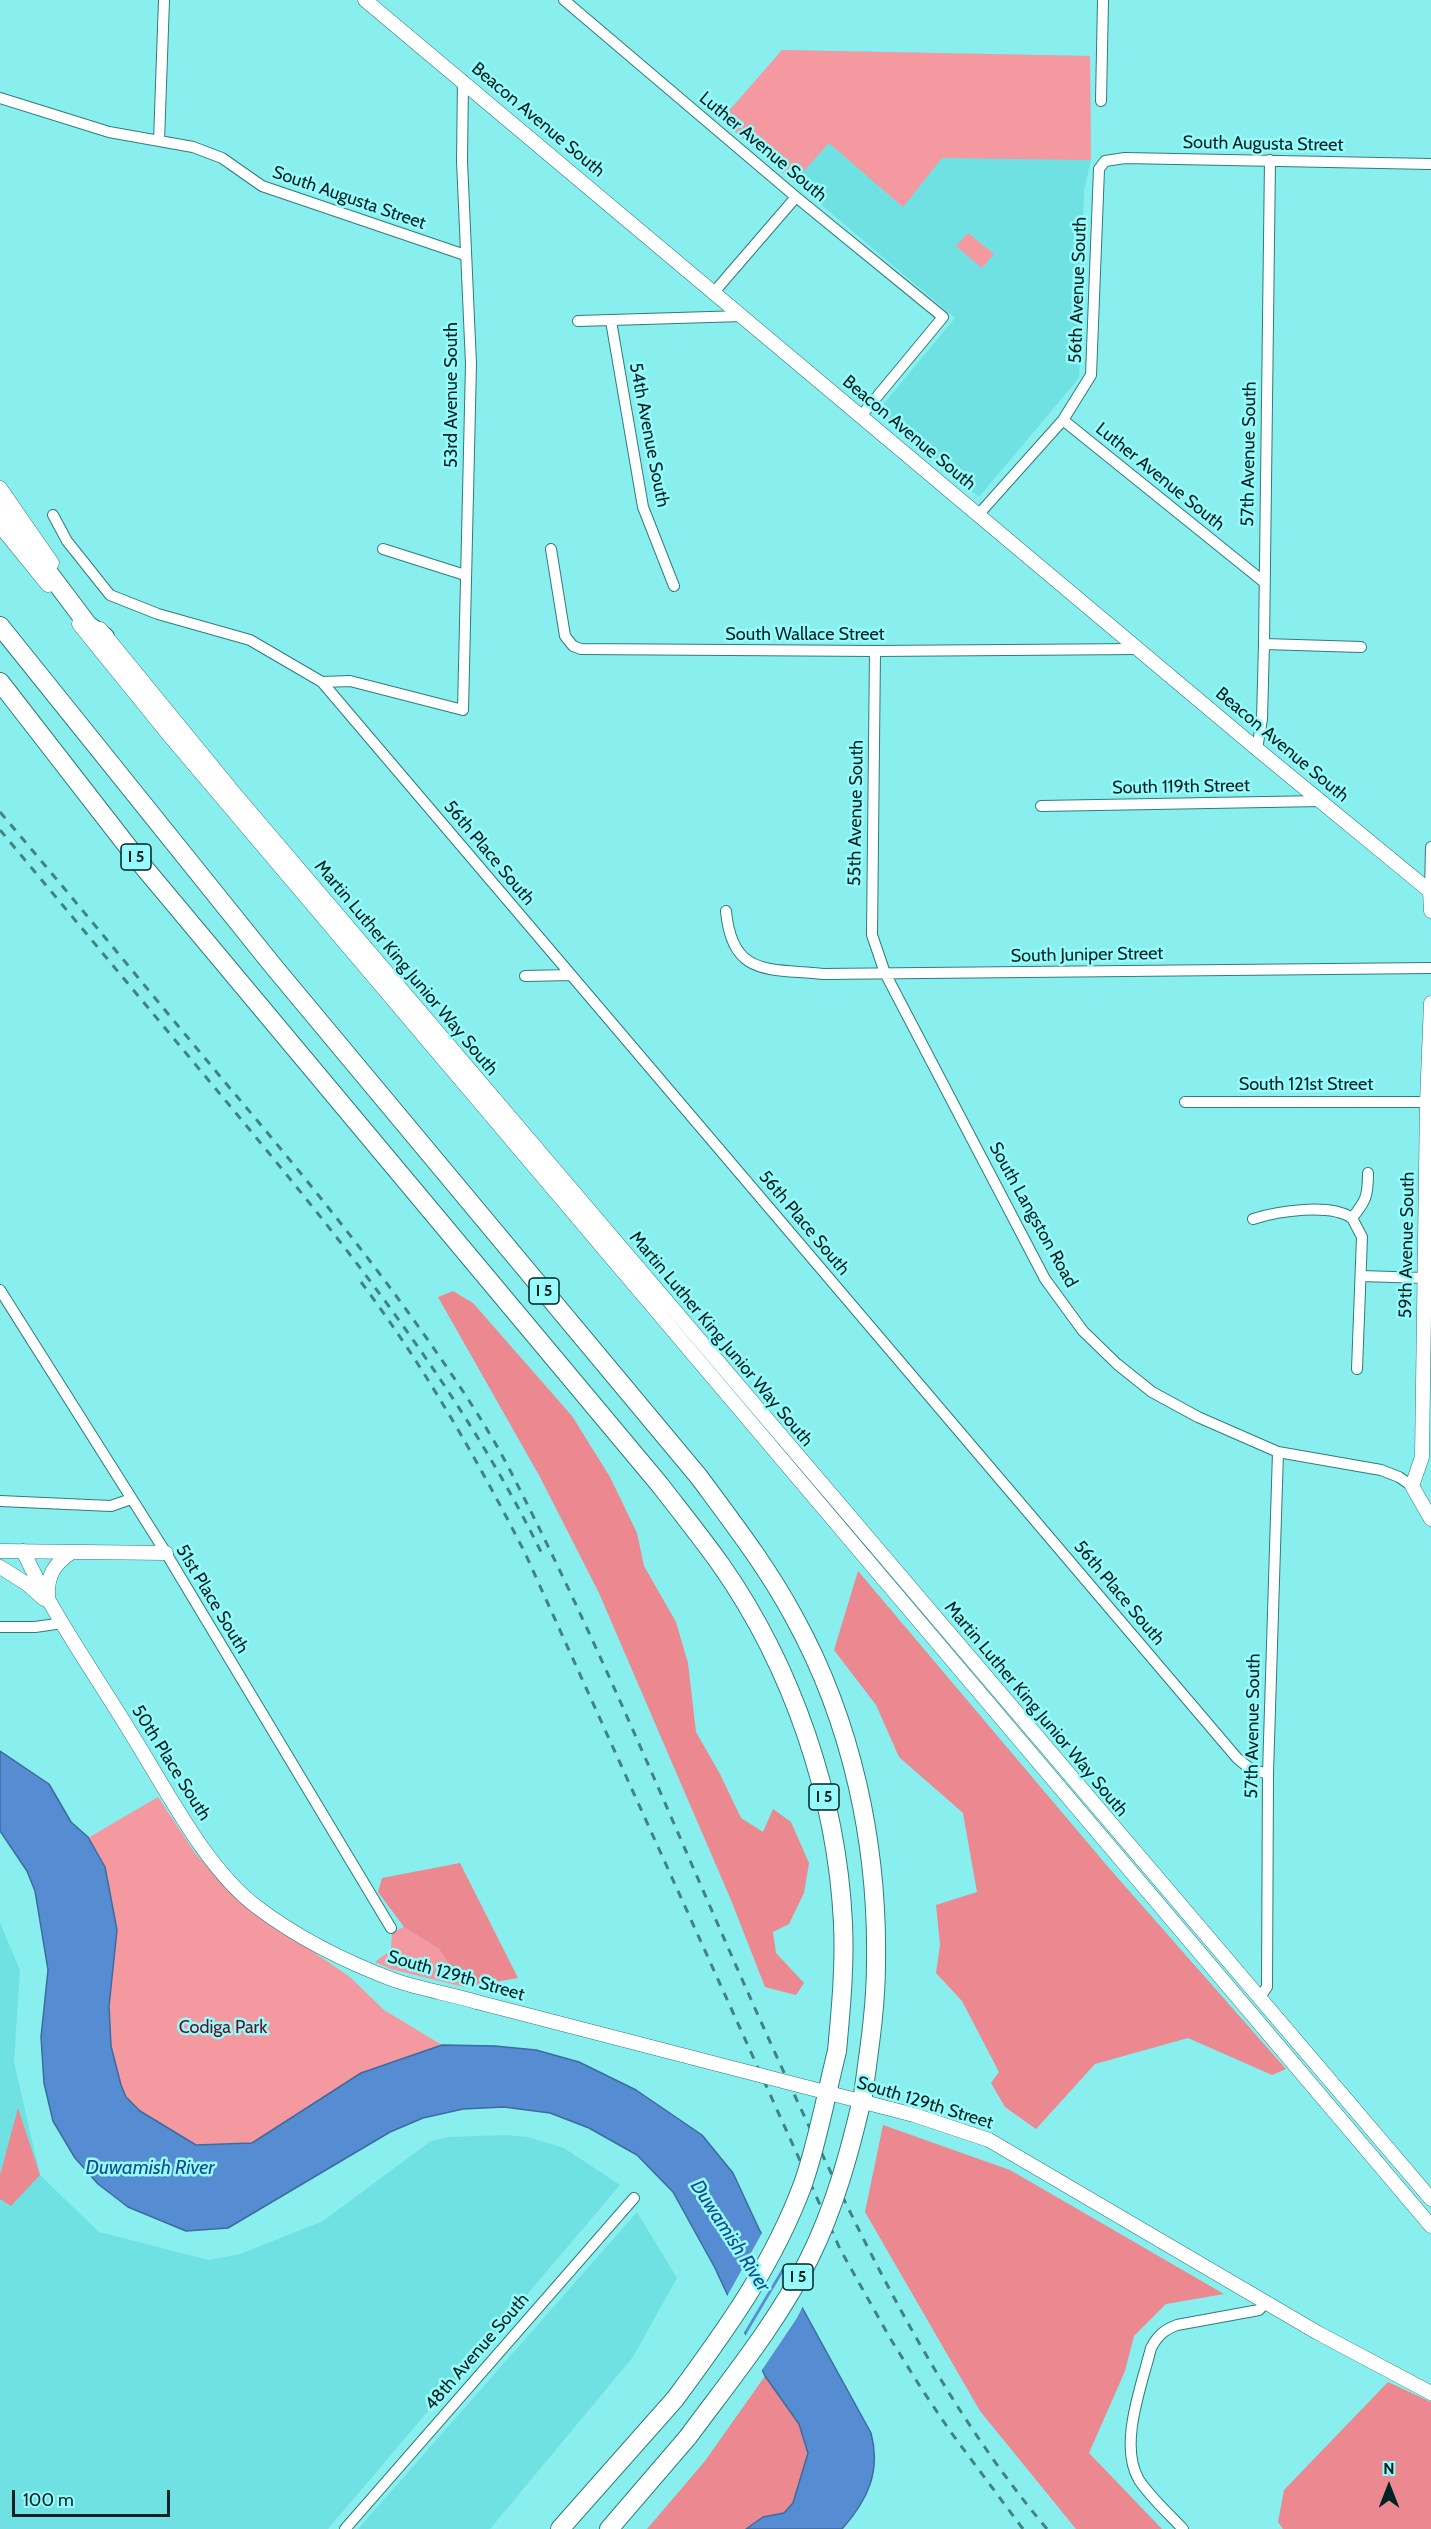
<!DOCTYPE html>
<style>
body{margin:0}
#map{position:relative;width:1431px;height:2529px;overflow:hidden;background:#89eeee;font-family:Cabin,sans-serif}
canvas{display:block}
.north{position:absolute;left:1359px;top:2457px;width:60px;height:60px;-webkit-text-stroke:4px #97fbfb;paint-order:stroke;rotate:0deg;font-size:16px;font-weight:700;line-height:24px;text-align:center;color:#012223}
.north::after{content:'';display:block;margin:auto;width:21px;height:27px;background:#012223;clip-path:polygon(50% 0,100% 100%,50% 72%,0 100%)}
.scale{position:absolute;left:12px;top:2490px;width:158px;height:27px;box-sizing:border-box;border:3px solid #012223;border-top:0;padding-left:8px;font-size:18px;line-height:21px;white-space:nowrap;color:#012223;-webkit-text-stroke:4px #97fbfb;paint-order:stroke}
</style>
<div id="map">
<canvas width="1431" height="2529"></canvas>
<div class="north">N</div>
<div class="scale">100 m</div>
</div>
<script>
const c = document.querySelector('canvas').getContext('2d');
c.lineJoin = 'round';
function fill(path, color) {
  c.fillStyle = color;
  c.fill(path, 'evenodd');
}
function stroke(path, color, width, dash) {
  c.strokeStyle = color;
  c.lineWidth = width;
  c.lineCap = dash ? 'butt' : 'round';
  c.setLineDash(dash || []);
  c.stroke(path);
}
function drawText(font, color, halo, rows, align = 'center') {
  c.font = font + ' Cabin,sans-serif';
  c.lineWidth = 5;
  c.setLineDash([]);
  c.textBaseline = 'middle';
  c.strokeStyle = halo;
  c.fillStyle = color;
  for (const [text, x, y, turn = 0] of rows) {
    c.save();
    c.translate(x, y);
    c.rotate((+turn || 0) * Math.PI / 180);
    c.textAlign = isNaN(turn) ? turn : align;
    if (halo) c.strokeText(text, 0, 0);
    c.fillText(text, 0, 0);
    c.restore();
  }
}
const built = new Path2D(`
 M 782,50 L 1090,56 L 1091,160 L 1084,190 L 1079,378 L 979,497 L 877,412 L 955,318 L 721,120 Z
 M 0,1923 L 20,1970 L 14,2062 L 40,2175 L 99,2232 L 209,2260 L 240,2254 L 323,2221 L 431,2141 L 449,2137 L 506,2135 L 528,2137 L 564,2148 L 620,2185 L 328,2529 L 0,2529 Z
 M 637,2212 L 677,2278 L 633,2357 L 490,2529 L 358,2529 Z`);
const green = new Path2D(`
 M 782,50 L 1090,56 L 1091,160 L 942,158 L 903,207 L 829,143 L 794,182 L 721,120 Z
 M 968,233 L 994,254 L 982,268 L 956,246 Z
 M 158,1797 L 195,1853 L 236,1899 L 350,1977 L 384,2010 L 442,2045 L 361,2073 L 252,2143 L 197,2145 L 140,2111 L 126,2097 L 121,2085 L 111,2046 L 109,2006 L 117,1930 L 105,1867 L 88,1838 Z
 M 404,1927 L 439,1949 L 464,1987 L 391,1969 L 375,1962 L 391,1950 L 392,1932 Z`);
const forest = new Path2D(`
 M 453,1291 L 473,1303 L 572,1416 L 610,1477 L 637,1533 L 644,1566 L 676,1622 L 688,1663 L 696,1732 L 720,1774 L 741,1818 L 763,1832 L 773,1809 L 791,1822 L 809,1863 L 804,1893 L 789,1924 L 773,1932 L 776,1953 L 804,1983 L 796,1995 L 765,1987 L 731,1900 L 599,1593 L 540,1477 L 438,1297 Z
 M 858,1571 L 1109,1868 L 1286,2069 L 1272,2075 L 1188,2038 L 1095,2064 L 1036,2129 L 1005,2107 L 991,2083 L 999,2072 L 962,2001 L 936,1973 L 940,1945 L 936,1905 L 977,1892 L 963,1813 L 899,1757 L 876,1705 L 834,1650 Z
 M 460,1863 L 518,1978 L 464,1987 L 439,1949 L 404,1927 L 378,1892 L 382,1878 Z
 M 18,2108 L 40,2175 L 11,2206 L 0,2199 L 0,2175 Z
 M 883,2125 L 1010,2170 L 1224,2294 L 1166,2304 L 1134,2336 L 1125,2371 L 1089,2453 L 1162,2529 L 1076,2529 L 980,2411 L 865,2212 Z
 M 765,2376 L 799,2424 L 808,2453 L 793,2503 L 784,2513 L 763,2517 L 746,2529 L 647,2529 L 705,2461 Z
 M 1388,2382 L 1431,2402 L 1431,2529 L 1283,2529 L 1278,2522 L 1284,2490 Z`);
const water = new Path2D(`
 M 0,1751 L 49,1784 L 71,1822 L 88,1837 L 105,1867 L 117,1930 L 109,2006 L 111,2046 L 121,2085 L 126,2097 L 140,2111 L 196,2145 L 252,2143 L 361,2073 L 442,2045 L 495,2046 L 536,2050 L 579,2062 L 636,2090 L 702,2135 L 733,2173 L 759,2229 L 871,2433 C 881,2471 868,2500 842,2529 L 746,2529 L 763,2517 L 784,2513 L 793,2503 L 808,2453 L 799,2424 L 765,2376 L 715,2268 L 673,2192 L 637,2155 L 589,2128 L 550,2113 L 504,2107 L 463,2109 L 423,2118 L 390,2132 L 228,2228 L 186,2231 L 128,2207 L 98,2184 L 75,2158 L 53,2121 L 44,2083 L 41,2037 L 48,1970 L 35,1891 L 27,1871 L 0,1831 Z`);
const pier = new Path2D(`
 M 763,2231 L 783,2267 L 742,2336 L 725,2300 Z
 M 785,2269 L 804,2304 L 797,2318 L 760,2373 L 744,2338 Z`);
const street = new Path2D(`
 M 564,0 L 796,197 L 943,317 L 861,416
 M 0,98 L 109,132 L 193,147 L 222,158 L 262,186 L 465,255
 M 1101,101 L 1103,0
 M 159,141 L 164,0
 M 715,291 L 796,197
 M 578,321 L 743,316
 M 611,321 L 643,507 L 674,586
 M 1063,420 L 1264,582
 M 53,515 L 67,541 L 110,595 L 158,614 L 250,640 L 322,682 L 350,681 L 463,710 L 471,364 L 462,161 L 463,80
 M 978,515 L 1063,420 L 1091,375 L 1099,169 L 1105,161 L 1125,158 L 1431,164
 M 383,549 L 465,575
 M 551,549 L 565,636 L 573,646 L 581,649 L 875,651 L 1139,649
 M 1264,644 L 1361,647
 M 875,651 L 872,935 L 885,973 L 1045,1279 L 1083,1331 L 1117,1364 L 1152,1392 L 1198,1417 L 1278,1452 L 1381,1470 L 1399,1477 L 1412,1486
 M 322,682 L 1237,1758 C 1247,1767 1254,1772 1268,1773
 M 1257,749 L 1262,719 L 1264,644 L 1270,160
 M 1041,806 L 1322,801
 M 1430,891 L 1431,847
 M 726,911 C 732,978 770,968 823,974 L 1431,968
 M 525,976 L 571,975
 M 1185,1102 L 1427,1102
 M 1253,1219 C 1278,1211 1330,1203 1352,1218
 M 1361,1276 L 1424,1278
 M 0,1290 L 166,1553 L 391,1928
 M 1357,1369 L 1362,1237 L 1352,1218 C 1366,1201 1368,1196 1368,1173
 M 0,1501 L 111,1506 L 131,1499
 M 0,1627 L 35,1627 L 63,1623
 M 1259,1998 L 1267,1987 L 1268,1773 L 1278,1452
 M 345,2529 L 634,2198
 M 1183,2529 C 1168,2513 1151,2498 1139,2480 C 1118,2445 1142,2385 1151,2348 C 1158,2335 1164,2330 1177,2325 L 1259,2310 L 1266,2302`);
const secondary = new Path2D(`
 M 365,0 L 1257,749 L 1431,892
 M 0,488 L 52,563
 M 0,526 L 48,585
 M 79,624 L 169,735 L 1431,2226
 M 100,629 L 234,793 L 1431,2199
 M 1430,891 L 1431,911
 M 1431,1003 L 1427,1102 L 1422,1457 L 1412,1486 L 1431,1519
 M 0,1551 L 166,1553
 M 23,1551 C 53,1615 95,1674 132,1735 C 166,1789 206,1869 257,1907 C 298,1938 346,1962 394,1980 C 420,1989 450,1994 477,2002
 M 0,1567 L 27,1584 L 44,1599
 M 48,1597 C 47,1575 54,1564 72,1552
 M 914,2115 L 989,2140 L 1318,2333 L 1431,2393`);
const highway = new Path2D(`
 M 0,508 L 88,625 L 105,637
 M 0,626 L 274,967 L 699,1477 C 733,1523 767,1567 794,1617 C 852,1722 878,1844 876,1963 C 876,2007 869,2051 863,2095
 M 0,682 L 142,865 L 660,1485 C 680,1511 701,1537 721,1565 C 793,1668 837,1798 843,1923 C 845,1966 841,2008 837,2051
 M 560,2529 L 675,2399
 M 609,2529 L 688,2437`);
const rail = new Path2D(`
 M 0,812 C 79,905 156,1000 234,1093 C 300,1171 364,1250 423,1333 C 456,1380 489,1428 515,1480 C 620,1685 703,1900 801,2109 C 870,2257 942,2404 1047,2529
 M 0,830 C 75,920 150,1010 225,1100 C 344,1243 461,1388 543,1556
 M 361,1282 C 424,1366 477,1459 525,1553 L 840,2249 L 890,2338 L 921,2388 L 950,2431 L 1023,2529`);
const secondaryBridge = new Path2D(`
 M 477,2002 L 914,2115`);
const highwayBridge = new Path2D(`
 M 675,2399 C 726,2330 773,2265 803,2184 C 818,2141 826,2095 837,2051
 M 688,2437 C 730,2380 777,2323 809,2259 C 835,2207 850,2151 863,2095`);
const shields = [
 [136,857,30],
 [544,1291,30],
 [824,1797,30],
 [798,2277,30]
];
const shieldNames = [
 ["I 5",136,857],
 ["I 5",544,1291],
 ["I 5",824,1797],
 ["I 5",798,2277]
];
const streetNames = [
 ["Beacon Avenue South",538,120,40],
 ["South Augusta Street",1263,144,1],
 ["Luther Avenue South",763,147,40],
 ["South Augusta Street",349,198,19],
 ["56th Avenue South",1078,290,-88],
 ["53rd Avenue South",452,395,-90],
 ["Beacon Avenue South",909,433,40],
 ["54th Avenue South",649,435,79],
 ["57th Avenue South",1249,454,-89],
 ["Luther Avenue South",1160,477,39],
 ["South Wallace Street",805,635],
 ["Beacon Avenue South",1282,745,40],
 ["South 119th Street",1181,787,-1],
 ["55th Avenue South",856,813,-89],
 ["56th Place South",489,853,50],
 ["South Juniper Street",1087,955,-1],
 ["Martin Luther King Junior Way South",406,968,50],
 ["South 121st Street",1306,1085],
 ["South Langston Road",1033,1215,61],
 ["56th Place South",804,1223,50],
 ["59th Avenue South",1407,1245,-89],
 ["Martin Luther King Junior Way South",721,1339,50],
 ["56th Place South",1119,1593,50],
 ["51st Place South",212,1599,59],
 ["Martin Luther King Junior Way South",1036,1709,50],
 ["57th Avenue South",1253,1726,-89],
 ["50th Place South",171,1763,58],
 ["South 129th Street",456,1976,16],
 ["South 129th Street",925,2103,17],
 ["48th Avenue South",477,2352,-49]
];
const parkNames = [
 ["Codiga Park",223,2028]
];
const waterNames = [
 ["Duwamish River",150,2168],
 ["Duwamish River",730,2236,57]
];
fill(built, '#70e1e2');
fill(green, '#f4999f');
fill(forest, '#eb8890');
fill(water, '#568cd2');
stroke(water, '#3c6c9e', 1.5);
fill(pier, '#89eeee');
stroke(street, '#2e7d7d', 12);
stroke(secondary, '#2e7d7d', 15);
stroke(highway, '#2e7d7d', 20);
stroke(street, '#fff', 10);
stroke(secondary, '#fff', 14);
stroke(highway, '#fff', 18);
stroke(rail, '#418383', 3, [8, 8]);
stroke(secondaryBridge, '#2e7d7d', 15, []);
stroke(highwayBridge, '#2e7d7d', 20, []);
stroke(secondaryBridge, '#fff', 14);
stroke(highwayBridge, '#fff', 18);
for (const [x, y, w] of shields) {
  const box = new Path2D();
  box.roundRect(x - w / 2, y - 13, w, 26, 4.5);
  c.fillStyle = '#97fbfb';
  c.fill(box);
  stroke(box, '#012223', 1.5);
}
drawText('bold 16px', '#012223', null, shieldNames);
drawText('18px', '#012223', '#97fbfb', streetNames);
drawText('18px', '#660c20', '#97fbfb', parkNames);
drawText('italic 20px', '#174c8d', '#97fbfb', waterNames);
</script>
